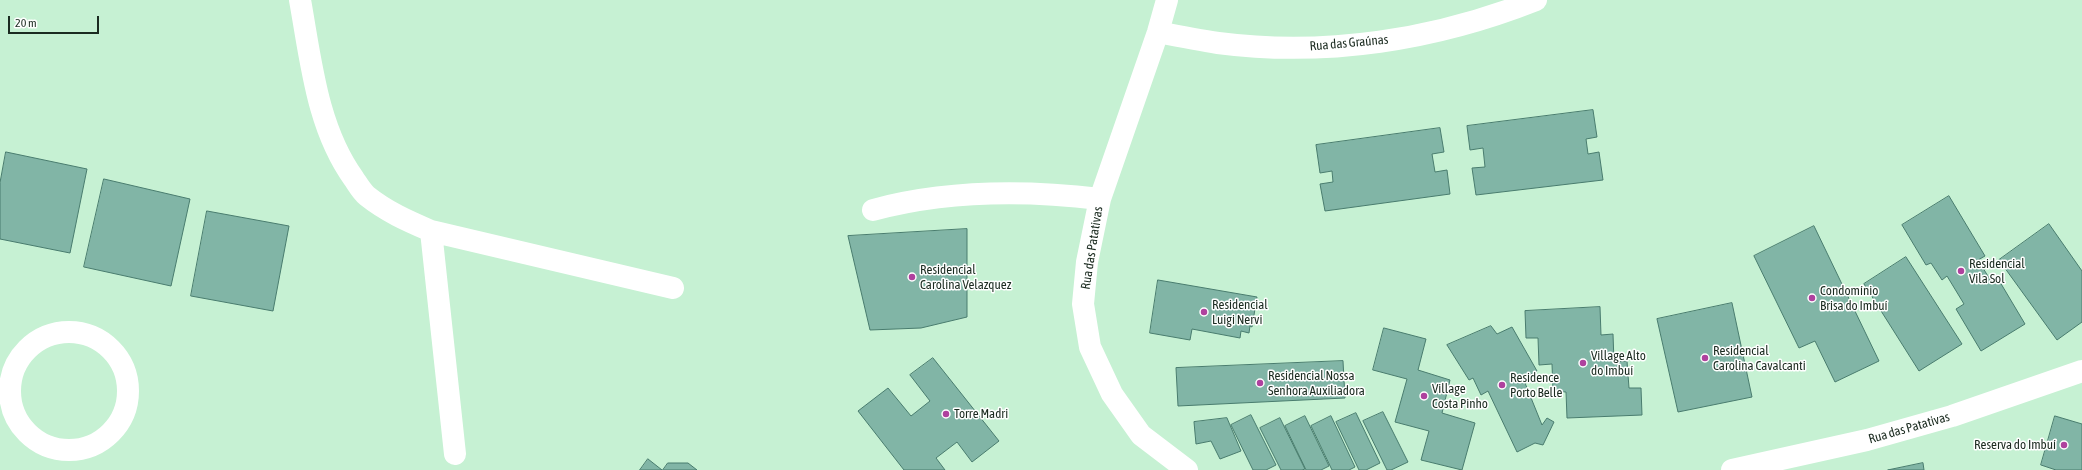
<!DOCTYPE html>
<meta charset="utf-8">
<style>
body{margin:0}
#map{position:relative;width:2082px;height:470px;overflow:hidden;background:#c6f1d3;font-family:"Asap Condensed",sans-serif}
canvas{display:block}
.scale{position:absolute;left:8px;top:16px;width:91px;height:18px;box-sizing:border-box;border:2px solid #1b2b20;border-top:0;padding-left:5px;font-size:12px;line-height:14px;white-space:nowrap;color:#1b2b20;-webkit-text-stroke:3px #fff;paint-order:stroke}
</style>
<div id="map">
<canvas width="2082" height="470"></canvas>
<div class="scale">20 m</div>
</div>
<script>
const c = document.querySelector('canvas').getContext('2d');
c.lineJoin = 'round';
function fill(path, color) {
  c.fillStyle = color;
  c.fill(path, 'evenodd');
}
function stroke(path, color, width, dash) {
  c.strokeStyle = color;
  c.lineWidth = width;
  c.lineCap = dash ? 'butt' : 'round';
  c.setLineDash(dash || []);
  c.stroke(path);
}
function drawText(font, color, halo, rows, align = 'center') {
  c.font = font + ' "Asap Condensed",sans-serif';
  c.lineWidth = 3;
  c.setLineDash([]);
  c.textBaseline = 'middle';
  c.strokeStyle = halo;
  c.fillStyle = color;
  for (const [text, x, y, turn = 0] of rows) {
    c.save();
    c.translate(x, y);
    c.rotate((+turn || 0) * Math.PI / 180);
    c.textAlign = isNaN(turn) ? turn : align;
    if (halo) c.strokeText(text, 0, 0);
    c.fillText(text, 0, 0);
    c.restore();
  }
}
const building = new Path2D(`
 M 1593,110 L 1597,137 L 1586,139 L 1588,154 L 1599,152 L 1603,180 L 1476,195 L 1472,168 L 1485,167 L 1483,148 L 1470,150 L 1467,126 Z
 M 1440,128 L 1444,152 L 1432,154 L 1435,172 L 1447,170 L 1450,194 L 1325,211 L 1320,184 L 1333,182 L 1332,171 L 1320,173 L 1316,145 Z
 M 6,152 L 87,169 L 70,253 L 0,239 L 0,183 Z
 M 104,179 L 190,199 L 171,286 L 84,267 Z
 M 1949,196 L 1985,256 L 1978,260 L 1991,281 L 1997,277 L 2025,324 L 1981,351 L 1956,309 L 1964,304 L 1947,276 L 1942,280 L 1931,263 L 1926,265 L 1902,225 Z
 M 207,211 L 289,226 L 273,311 L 191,296 Z
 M 2049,224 L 2082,271 L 2082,322 L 2057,340 L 1999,260 Z
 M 1814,226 L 1879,361 L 1835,382 L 1815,341 L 1799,348 L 1754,256 Z
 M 967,229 L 967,317 L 921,328 L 870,330 L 848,236 Z
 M 1906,257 L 1962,344 L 1919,371 L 1864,284 Z
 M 1158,280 L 1257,297 L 1252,327 L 1250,326 L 1249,333 L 1241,331 L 1240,338 L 1192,329 L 1190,340 L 1150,333 Z
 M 1732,303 L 1752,397 L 1678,412 L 1657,319 Z
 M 1600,307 L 1601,335 L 1613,334 L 1614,362 L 1627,361 L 1629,388 L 1641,388 L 1642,415 L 1567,418 L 1566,392 L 1553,391 L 1552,364 L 1539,365 L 1538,338 L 1526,338 L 1525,311 Z
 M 1491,326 L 1497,334 L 1512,327 L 1537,371 L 1523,378 L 1542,425 L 1547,418 L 1554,422 L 1543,445 L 1535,443 L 1517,452 L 1488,391 L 1481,395 L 1473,378 L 1469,380 L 1447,345 Z
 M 1384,328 L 1426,339 L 1418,370 L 1450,380 L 1442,413 L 1475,423 L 1462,470 L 1421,460 L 1429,431 L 1395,422 L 1407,379 L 1373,370 Z
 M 933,358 L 999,441 L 972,462 L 957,442 L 936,458 L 945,470 L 904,470 L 858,411 L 888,388 L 911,416 L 930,401 L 910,375 Z
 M 1343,361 L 1345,398 L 1178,406 L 1176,368 Z
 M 1383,412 L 1408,462 L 1391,470 L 1387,470 L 1363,421 Z
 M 1356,413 L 1380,463 L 1366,470 L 1359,470 L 1336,422 Z
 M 1251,415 L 1276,465 L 1266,470 L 1253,470 L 1231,425 Z
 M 1305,416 L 1329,466 L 1321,470 L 1306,470 L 1285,426 Z
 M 1331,416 L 1355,467 L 1349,470 L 1332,470 L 1311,426 Z
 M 2055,416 L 2082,424 L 2082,470 L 2056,470 L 2041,465 Z
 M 1227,418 L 1241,451 L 1220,459 L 1211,441 L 1196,444 L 1194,422 Z
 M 1280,418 L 1305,469 L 1302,470 L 1281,470 L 1260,428 Z
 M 648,459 L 662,470 L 640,470 Z
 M 668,463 L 688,463 L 697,470 L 663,470 Z
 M 1923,463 L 1924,470 L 1888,470 Z`);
const minor = new Path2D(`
 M 300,0 C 311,61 317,128 354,179 C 358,185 362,192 367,196 C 387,212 408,221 431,231 L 673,288
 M 1167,0 L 1158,32 L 1100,199 L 1087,262 L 1083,304 L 1090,347 L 1112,394 L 1141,435 L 1187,470
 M 1158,32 C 1178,36 1198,40 1218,43 C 1326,57 1435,40 1536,0
 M 873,210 C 947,190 1024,190 1100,199
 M 431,231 L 455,454
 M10 391a59 59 0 1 1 118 0a59 59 0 1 1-118 0Z
 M 1732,470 L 1867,440 L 1952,416 L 2082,371`);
const markers = [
 [1961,271,4,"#af419e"],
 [912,277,4,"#af419e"],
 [1812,298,4,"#af419e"],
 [1204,312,4,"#af419e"],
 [1705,358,4,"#af419e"],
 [1583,363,4,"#af419e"],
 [1260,383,4,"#af419e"],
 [1502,385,4,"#af419e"],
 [1424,396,4,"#af419e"],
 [946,414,4,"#af419e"],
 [2064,445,4,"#af419e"]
];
const streetNames = [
 ["Rua das Graúnas",1349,43,-5],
 ["Rua das Patativas",1092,248,-81],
 ["Rua das Patativas",1909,428,-16]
];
const poiNames = [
 ["Residencial",1969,264],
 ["Vila Sol",1969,279],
 ["Residencial",920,270],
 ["Carolina Velazquez",920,285],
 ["Condomínio",1820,291],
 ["Brisa do Imbuí",1820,306],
 ["Residencial",1212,305],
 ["Luigi Nervi",1212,320],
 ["Residencial",1713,351],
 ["Carolina Cavalcanti",1713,366],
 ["Village Alto",1591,356],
 ["do Imbuí",1591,371],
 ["Residencial Nossa",1268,376],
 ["Senhora Auxiliadora",1268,391],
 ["Residence",1510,378],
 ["Porto Belle",1510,393],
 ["Village",1432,389],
 ["Costa Pinho",1432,404],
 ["Torre Madri",954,414],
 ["Reserva do Imbuí",2056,445,"right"]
];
fill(building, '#81b5a6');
stroke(building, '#497c6e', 1);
stroke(minor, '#fff', 22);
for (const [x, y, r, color] of markers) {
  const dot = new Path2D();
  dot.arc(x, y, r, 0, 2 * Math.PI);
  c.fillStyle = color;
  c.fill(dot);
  stroke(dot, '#fff', 1.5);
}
drawText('13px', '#1b2b20', '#fff', streetNames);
drawText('13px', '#1b2b20', '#fff', poiNames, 'left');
</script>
